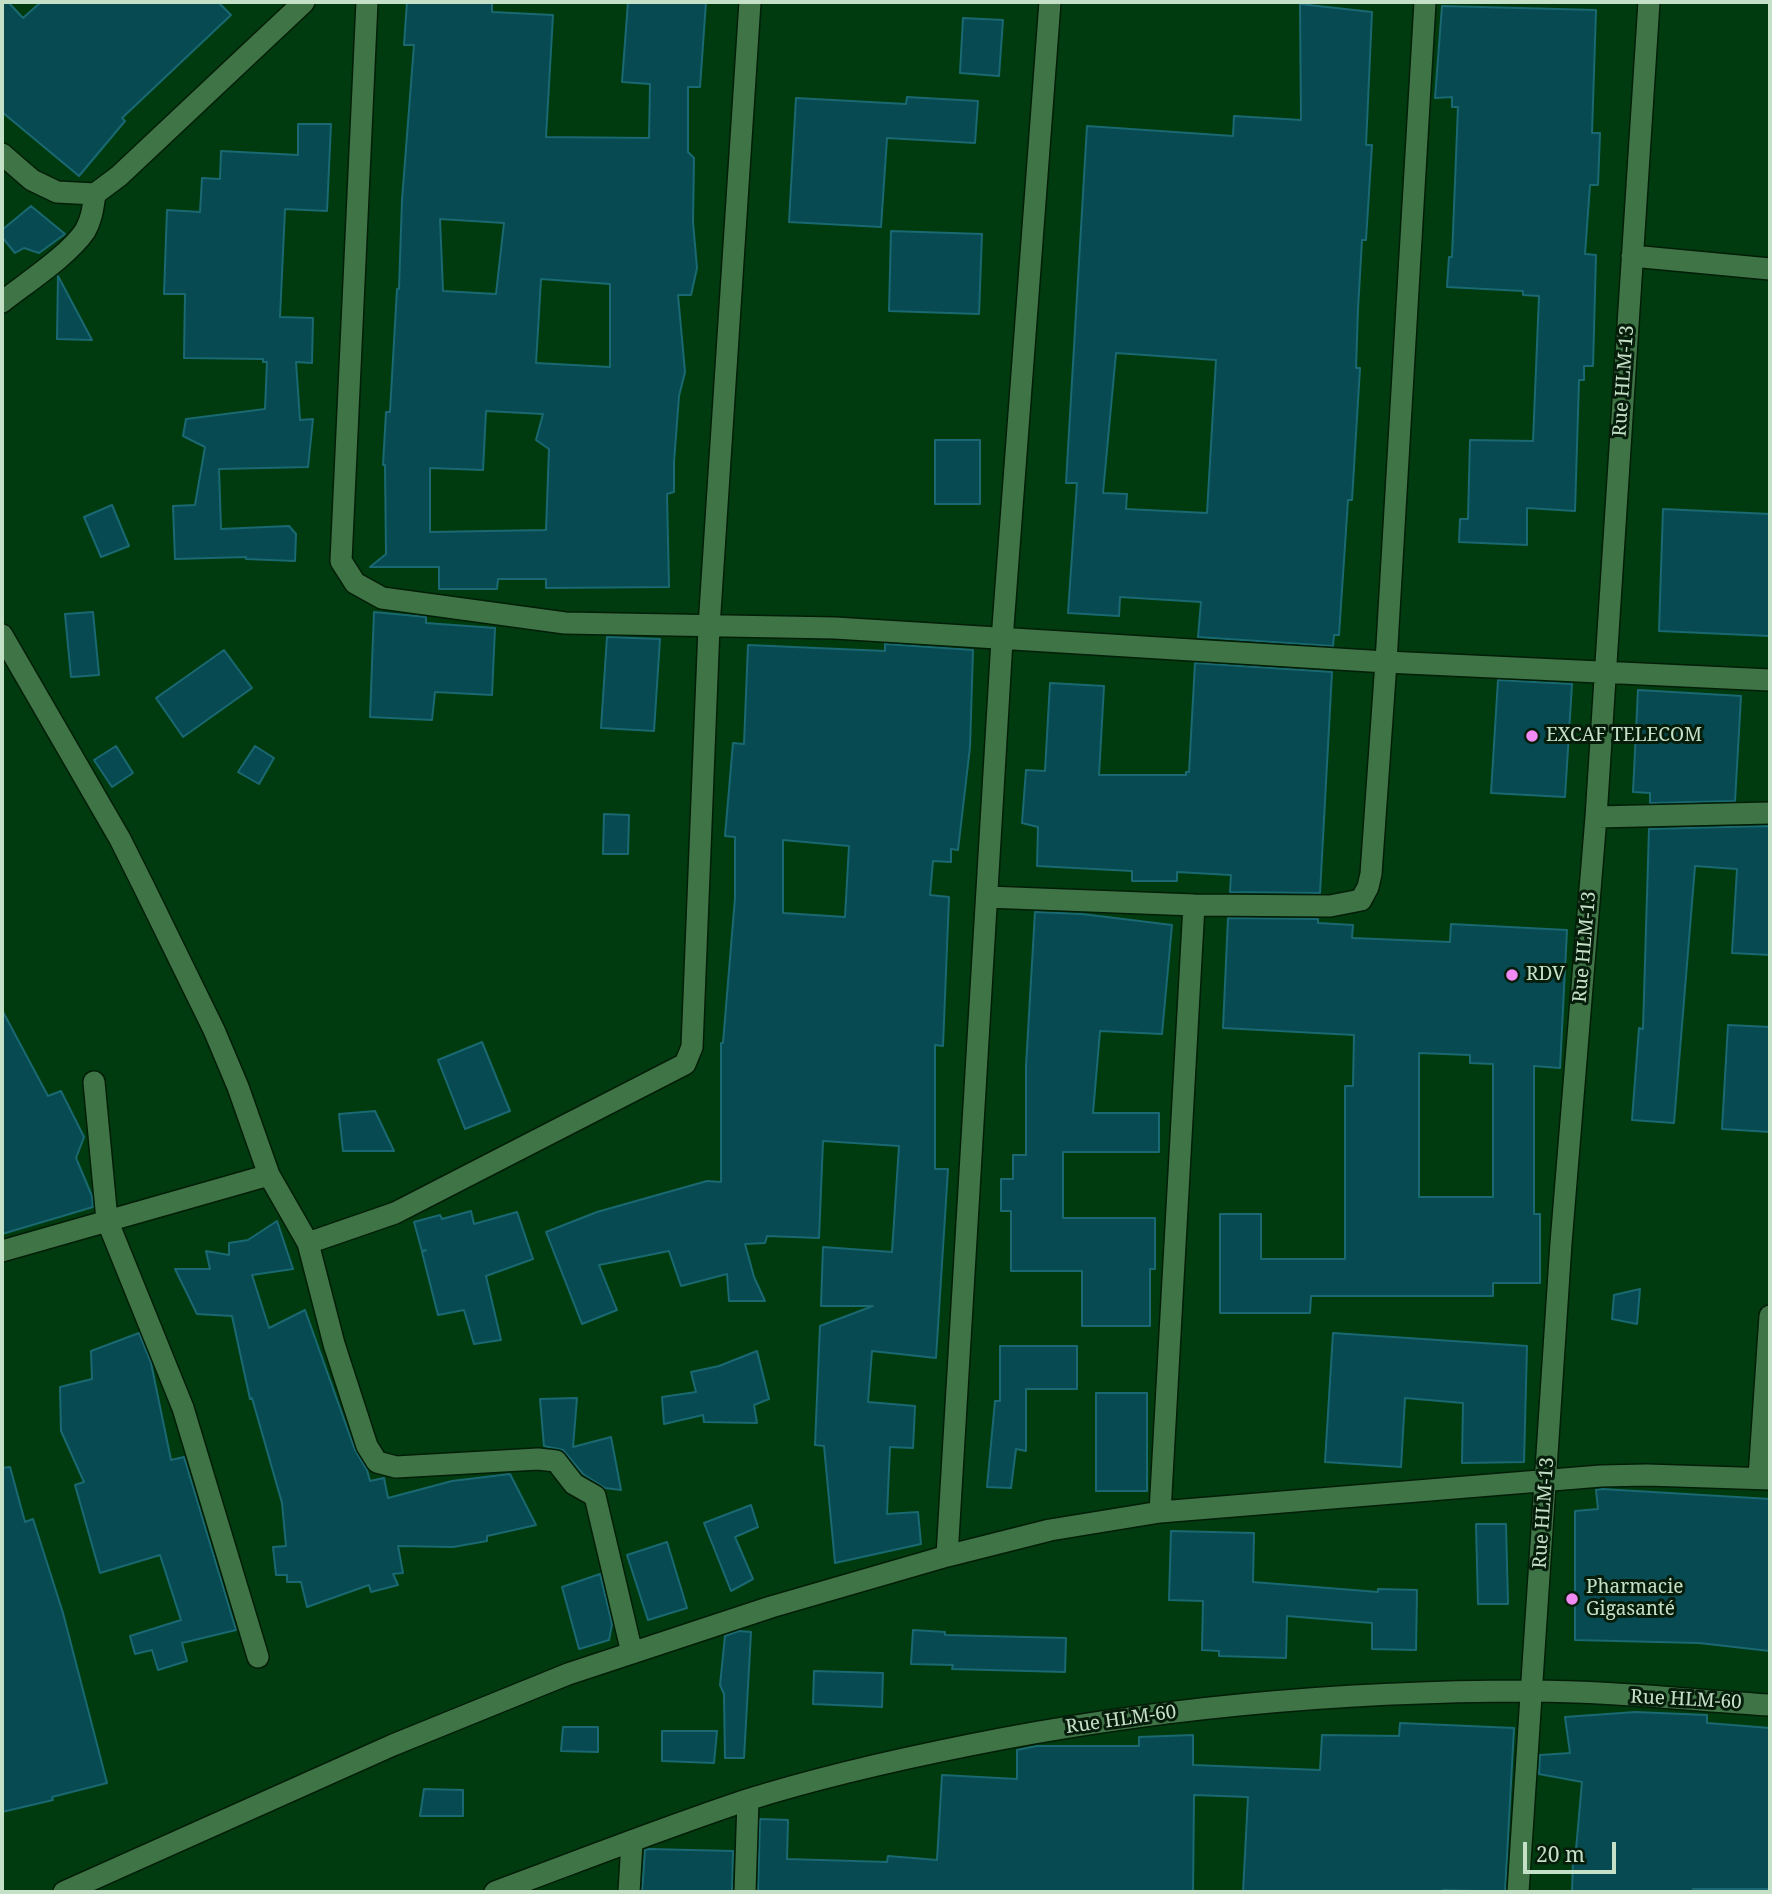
<!DOCTYPE html>
<meta charset="utf-8">
<style>
body{margin:0}
#map{position:relative;width:1772px;height:1894px;overflow:hidden;background:#003b10;font-family:"Noto Serif",serif}
canvas{display:block}
.frame{position:absolute;inset:0;border:4px solid #c4e0c6;pointer-events:none}
.scale{position:absolute;left:1523px;top:1842px;width:93px;height:32px;box-sizing:border-box;border:4px solid #c4e0c6;border-top:0;padding-left:9px;font-size:21px;line-height:24px;white-space:nowrap;color:#c4e0c6;-webkit-text-stroke:5px #071d0b;paint-order:stroke}
</style>
<div id="map">
<canvas width="1772" height="1894"></canvas>
<div class="frame"></div>
<div class="scale">20 m</div>
</div>
<script>
const c = document.querySelector('canvas').getContext('2d');
c.lineJoin = 'round';
function fill(path, color) {
  c.fillStyle = color;
  c.fill(path, 'evenodd');
}
function stroke(path, color, width, dash) {
  c.strokeStyle = color;
  c.lineWidth = width;
  c.lineCap = dash ? 'butt' : 'round';
  c.setLineDash(dash || []);
  c.stroke(path);
}
function drawText(font, color, halo, rows, align = 'center') {
  c.font = font + ' "Noto Serif",serif';
  c.lineWidth = 6;
  c.setLineDash([]);
  c.textBaseline = 'middle';
  c.strokeStyle = halo;
  c.fillStyle = color;
  for (const [text, x, y, turn = 0] of rows) {
    c.save();
    c.translate(x, y);
    c.rotate((+turn || 0) * Math.PI / 180);
    c.textAlign = isNaN(turn) ? turn : align;
    if (halo) c.strokeText(text, 0, 0);
    c.fillText(text, 0, 0);
    c.restore();
  }
}
const building = new Path2D(`
 M 2,2 L 8,2 L 23,18 L 41,2 L 218,2 L 231,15 L 122,118 L 125,121 L 79,176 L 2,112 Z
 M 407,2 L 492,2 L 492,12 L 553,15 L 546,137 L 649,138 L 650,84 L 622,82 L 628,2 L 706,2 L 700,87 L 688,87 L 688,152 L 694,158 L 693,222 L 697,268 L 691,295 L 678,295 L 685,372 L 679,396 L 674,462 L 674,492 L 667,494 L 669,587 L 546,588 L 546,579 L 498,579 L 497,589 L 439,589 L 439,567 L 370,567 L 386,554 L 385,465 L 383,465 L 386,412 L 390,412 L 397,289 L 399,289 L 402,200 L 414,45 L 404,45 ZM 440,219 L 504,223 L 496,294 L 443,291 ZM 541,279 L 610,284 L 610,367 L 536,363 ZM 486,411 L 543,414 L 536,440 L 549,449 L 546,530 L 430,532 L 430,468 L 483,470 Z
 M 1300,4 L 1372,12 L 1366,145 L 1372,145 L 1366,240 L 1362,240 L 1358,309 L 1356,368 L 1360,368 L 1352,500 L 1348,500 L 1339,635 L 1334,635 L 1333,646 L 1198,637 L 1201,602 L 1120,597 L 1119,616 L 1068,613 L 1077,483 L 1066,483 L 1087,126 L 1233,136 L 1234,116 L 1301,120 ZM 1116,353 L 1216,360 L 1207,513 L 1126,509 L 1127,494 L 1103,493 Z
 M 1442,6 L 1596,10 L 1592,133 L 1600,133 L 1598,185 L 1590,185 L 1585,254 L 1596,255 L 1593,366 L 1584,366 L 1584,380 L 1579,380 L 1575,511 L 1527,508 L 1527,545 L 1459,542 L 1460,519 L 1468,519 L 1470,440 L 1533,441 L 1539,296 L 1523,295 L 1523,291 L 1447,287 L 1449,257 L 1452,257 L 1458,107 L 1452,107 L 1452,97 L 1435,98 Z
 M 963,18 L 1003,20 L 999,76 L 960,73 Z
 M 907,97 L 978,101 L 975,143 L 887,138 L 881,227 L 789,222 L 796,98 L 906,104 Z
 M 298,124 L 331,124 L 327,211 L 285,209 L 280,317 L 313,318 L 312,363 L 296,362 L 300,420 L 313,419 L 308,467 L 219,469 L 221,529 L 289,526 L 296,534 L 295,561 L 246,559 L 246,557 L 175,559 L 173,506 L 195,505 L 205,447 L 183,436 L 186,419 L 265,409 L 267,362 L 263,362 L 263,359 L 184,358 L 185,294 L 164,294 L 167,210 L 200,212 L 202,178 L 220,179 L 221,151 L 298,155 Z
 M 31,206 L 65,234 L 39,253 L 24,248 L 15,253 L 2,237 L 2,230 Z
 M 891,231 L 982,234 L 979,314 L 889,311 Z
 M 58,276 L 92,340 L 57,339 Z
 M 935,440 L 980,440 L 980,504 L 935,504 Z
 M 112,505 L 129,546 L 101,557 L 84,517 Z
 M 1663,509 L 1770,514 L 1770,636 L 1659,631 Z
 M 93,612 L 99,675 L 71,677 L 65,614 Z
 M 374,612 L 426,617 L 426,623 L 495,628 L 492,695 L 435,692 L 432,720 L 370,717 Z
 M 607,637 L 660,639 L 654,731 L 601,728 Z
 M 885,644 L 973,650 L 970,747 L 958,850 L 951,849 L 951,862 L 933,861 L 930,895 L 949,897 L 943,1046 L 935,1045 L 935,1169 L 948,1169 L 936,1358 L 872,1351 L 868,1402 L 915,1406 L 913,1448 L 890,1447 L 887,1514 L 918,1512 L 921,1544 L 835,1563 L 824,1446 L 815,1445 L 820,1326 L 873,1306 L 821,1306 L 823,1247 L 892,1252 L 899,1146 L 823,1141 L 819,1238 L 767,1236 L 765,1243 L 745,1244 L 754,1277 L 765,1301 L 729,1301 L 727,1274 L 681,1286 L 669,1251 L 599,1265 L 617,1310 L 582,1324 L 546,1232 L 597,1212 L 707,1181 L 721,1182 L 721,1043 L 723,1043 L 735,898 L 735,837 L 725,836 L 733,743 L 744,744 L 748,645 L 885,651 ZM 783,840 L 849,846 L 845,917 L 783,913 Z
 M 224,650 L 252,688 L 183,737 L 156,698 Z
 M 1195,663 L 1332,672 L 1320,893 L 1230,892 L 1231,875 L 1177,872 L 1177,881 L 1132,881 L 1132,871 L 1037,866 L 1038,827 L 1022,823 L 1026,770 L 1045,771 L 1050,683 L 1104,686 L 1099,775 L 1186,775 L 1186,772 L 1189,772 Z
 M 1498,680 L 1572,684 L 1565,797 L 1491,793 Z
 M 1638,690 L 1741,696 L 1735,801 L 1650,803 L 1650,793 L 1633,792 Z
 M 116,746 L 133,773 L 112,787 L 94,760 Z
 M 255,746 L 274,758 L 259,784 L 238,772 Z
 M 604,814 L 629,815 L 628,854 L 603,854 Z
 M 1770,826 L 1770,955 L 1732,953 L 1737,869 L 1695,866 L 1674,1123 L 1632,1120 L 1639,1028 L 1643,1029 L 1649,829 Z
 M 1035,912 L 1082,914 L 1172,925 L 1162,1034 L 1100,1031 L 1093,1113 L 1159,1113 L 1159,1152 L 1063,1152 L 1063,1218 L 1155,1218 L 1155,1269 L 1150,1269 L 1150,1326 L 1082,1326 L 1082,1271 L 1011,1271 L 1011,1211 L 1001,1211 L 1001,1179 L 1013,1179 L 1013,1155 L 1026,1155 L 1026,1066 Z
 M 1228,918 L 1318,919 L 1318,923 L 1353,925 L 1352,938 L 1450,942 L 1451,924 L 1567,930 L 1560,1068 L 1534,1066 L 1534,1214 L 1540,1214 L 1540,1283 L 1493,1283 L 1493,1296 L 1311,1296 L 1310,1313 L 1220,1313 L 1220,1214 L 1261,1214 L 1261,1259 L 1345,1259 L 1345,1086 L 1353,1086 L 1354,1035 L 1223,1028 ZM 1419,1053 L 1470,1055 L 1470,1063 L 1493,1064 L 1493,1197 L 1419,1197 Z
 M 2,1010 L 48,1096 L 61,1091 L 84,1137 L 76,1158 L 92,1196 L 93,1207 L 2,1234 Z
 M 1728,1025 L 1770,1027 L 1770,1132 L 1722,1129 Z
 M 482,1042 L 510,1111 L 465,1129 L 438,1060 Z
 M 375,1111 L 394,1151 L 343,1151 L 339,1114 Z
 M 471,1211 L 474,1224 L 517,1212 L 533,1259 L 486,1276 L 501,1340 L 474,1344 L 464,1310 L 438,1315 L 422,1252 L 426,1250 L 422,1251 L 414,1222 L 440,1215 L 442,1219 Z
 M 277,1221 L 293,1269 L 252,1275 L 269,1328 L 305,1310 L 355,1450 L 367,1470 L 370,1481 L 384,1478 L 388,1498 L 452,1481 L 510,1474 L 536,1525 L 487,1536 L 487,1541 L 453,1547 L 398,1546 L 403,1573 L 393,1574 L 398,1585 L 371,1592 L 369,1585 L 307,1607 L 301,1582 L 287,1582 L 287,1575 L 276,1575 L 273,1547 L 286,1546 L 282,1503 L 252,1398 L 250,1399 L 232,1316 L 197,1314 L 175,1269 L 210,1269 L 206,1251 L 229,1255 L 229,1243 L 248,1240 Z
 M 1640,1289 L 1637,1324 L 1612,1319 L 1614,1295 Z
 M 139,1333 L 151,1363 L 171,1460 L 184,1457 L 236,1630 L 182,1643 L 187,1661 L 158,1670 L 152,1650 L 135,1654 L 130,1636 L 181,1620 L 160,1555 L 100,1573 L 75,1485 L 84,1482 L 61,1431 L 60,1387 L 92,1379 L 91,1351 Z
 M 1333,1333 L 1527,1346 L 1524,1462 L 1462,1463 L 1463,1403 L 1405,1398 L 1401,1467 L 1325,1462 Z
 M 1000,1346 L 1077,1346 L 1077,1389 L 1026,1389 L 1026,1451 L 1016,1449 L 1011,1488 L 987,1487 L 995,1401 L 1000,1401 Z
 M 757,1351 L 769,1399 L 754,1405 L 757,1423 L 704,1422 L 703,1415 L 664,1424 L 662,1397 L 696,1392 L 691,1372 L 719,1366 Z
 M 1096,1393 L 1147,1393 L 1147,1491 L 1096,1491 Z
 M 577,1398 L 573,1447 L 611,1437 L 621,1490 L 605,1488 L 583,1474 L 563,1450 L 544,1446 L 540,1399 Z
 M 10,1467 L 25,1522 L 33,1519 L 63,1613 L 107,1783 L 52,1797 L 53,1800 L 2,1812 L 2,1468 Z
 M 1602,1489 L 1770,1499 L 1770,1651 L 1699,1643 L 1575,1640 L 1575,1511 L 1598,1509 L 1596,1490 Z
 M 751,1505 L 758,1527 L 735,1537 L 753,1579 L 731,1591 L 704,1523 Z
 M 1476,1524 L 1506,1524 L 1508,1604 L 1478,1604 Z
 M 1171,1531 L 1254,1533 L 1253,1582 L 1378,1592 L 1378,1589 L 1417,1590 L 1416,1650 L 1372,1649 L 1372,1623 L 1287,1616 L 1286,1658 L 1219,1656 L 1219,1651 L 1202,1650 L 1203,1601 L 1169,1600 Z
 M 667,1542 L 687,1608 L 648,1620 L 627,1555 Z
 M 600,1574 L 612,1624 L 609,1640 L 579,1649 L 562,1587 Z
 M 913,1630 L 945,1632 L 945,1635 L 1066,1638 L 1065,1672 L 952,1669 L 953,1665 L 911,1664 Z
 M 739,1631 L 751,1632 L 744,1758 L 725,1758 L 724,1694 L 720,1685 L 725,1636 Z
 M 814,1671 L 883,1673 L 882,1707 L 813,1704 Z
 M 1635,1712 L 1707,1715 L 1707,1723 L 1770,1728 L 1770,1889 L 1693,1889 L 1693,1892 L 1572,1892 L 1573,1860 L 1575,1861 L 1582,1782 L 1539,1774 L 1540,1755 L 1570,1753 L 1565,1717 Z
 M 1400,1723 L 1514,1728 L 1505,1892 L 1443,1890 L 1443,1892 L 1243,1892 L 1248,1797 L 1194,1795 L 1193,1892 L 758,1892 L 760,1819 L 788,1820 L 787,1859 L 887,1862 L 888,1856 L 937,1860 L 942,1775 L 1017,1779 L 1017,1750 L 1037,1746 L 1139,1746 L 1139,1737 L 1193,1735 L 1193,1765 L 1320,1770 L 1322,1735 L 1399,1736 Z
 M 563,1727 L 598,1727 L 598,1752 L 561,1751 Z
 M 662,1731 L 717,1731 L 714,1763 L 662,1761 Z
 M 424,1789 L 463,1790 L 463,1816 L 420,1816 Z
 M 649,1849 L 733,1851 L 732,1892 L 642,1892 L 645,1850 Z`);
const minor = new Path2D(`
 M 367,2 L 341,561 L 355,583 L 382,598 L 565,623 L 835,628 L 1386,662 L 1770,680
 M 2,154 L 32,180 L 57,192 L 95,194 L 119,176 L 304,2
 M 1632,256 L 1770,269
 M 2,302 C 26,283 69,255 85,231 C 92,219 93,207 95,194
 M 2,635 L 120,839 L 144,887 L 214,1030 L 238,1087 L 269,1175
 M 1596,817 L 1770,813
 M 987,897 L 1194,905 L 1330,906 L 1361,900 L 1368,887 L 1371,874 L 1386,662 L 1425,2
 M 94,1082 L 107,1220 L 183,1408 L 258,1657
 M 308,1243 L 334,1344 L 367,1446 L 377,1462 L 396,1467 L 538,1459 L 556,1461 L 574,1484 L 595,1496 L 632,1653
 M 2,1251 L 269,1175 L 308,1243 L 395,1213 L 685,1064 L 692,1047 L 709,627 L 750,2
 M 1759,1478 L 1770,1316
 M 1160,1512 L 1194,905
 M 947,1556 L 1002,640 L 1050,2
 M 64,1892 L 393,1745 L 568,1674 L 771,1607 L 947,1556 L 1050,1530 L 1160,1512 L 1601,1476 L 1647,1475 L 1770,1479
 M 495,1892 C 579,1861 663,1828 747,1800 C 820,1777 895,1760 970,1745 C 1154,1708 1340,1691 1529,1691 C 1608,1691 1690,1700 1770,1705
 M 629,1892 L 632,1842
 M 745,1892 L 748,1800
 M 1518,1892 L 1561,1243 L 1596,817 L 1649,2`);
const markers = [
 [1532,736,7,"#f28af3"],
 [1512,975,7,"#f28af3"],
 [1572,1599,7,"#f28af3"]
];
const streetNames = [
 ["Rue HLM-13",1624,381,-86],
 ["Rue HLM-13",1585,947,-85],
 ["Rue HLM-13",1544,1513,-86],
 ["Rue HLM-60",1686,1700,3],
 ["Rue HLM-60",1121,1720,-8]
];
const poiNames = [
 ["EXCAF TELECOM",1546,736],
 ["RDV",1526,975],
 ["Pharmacie",1586,1588],
 ["Gigasanté",1586,1610]
];
fill(building, '#074a52');
stroke(building, '#1a6871', 2);
stroke(minor, '#031e07', 24);
stroke(minor, '#3f7446', 21);
for (const [x, y, r, color] of markers) {
  const dot = new Path2D();
  dot.arc(x, y, r, 0, 2 * Math.PI);
  c.fillStyle = color;
  c.fill(dot);
  stroke(dot, '#071d0b', 2.5);
}
drawText('19px', '#c4e0c6', '#071d0b', streetNames);
drawText('19px', '#c4e0c6', '#071d0b', poiNames, 'left');
</script>
